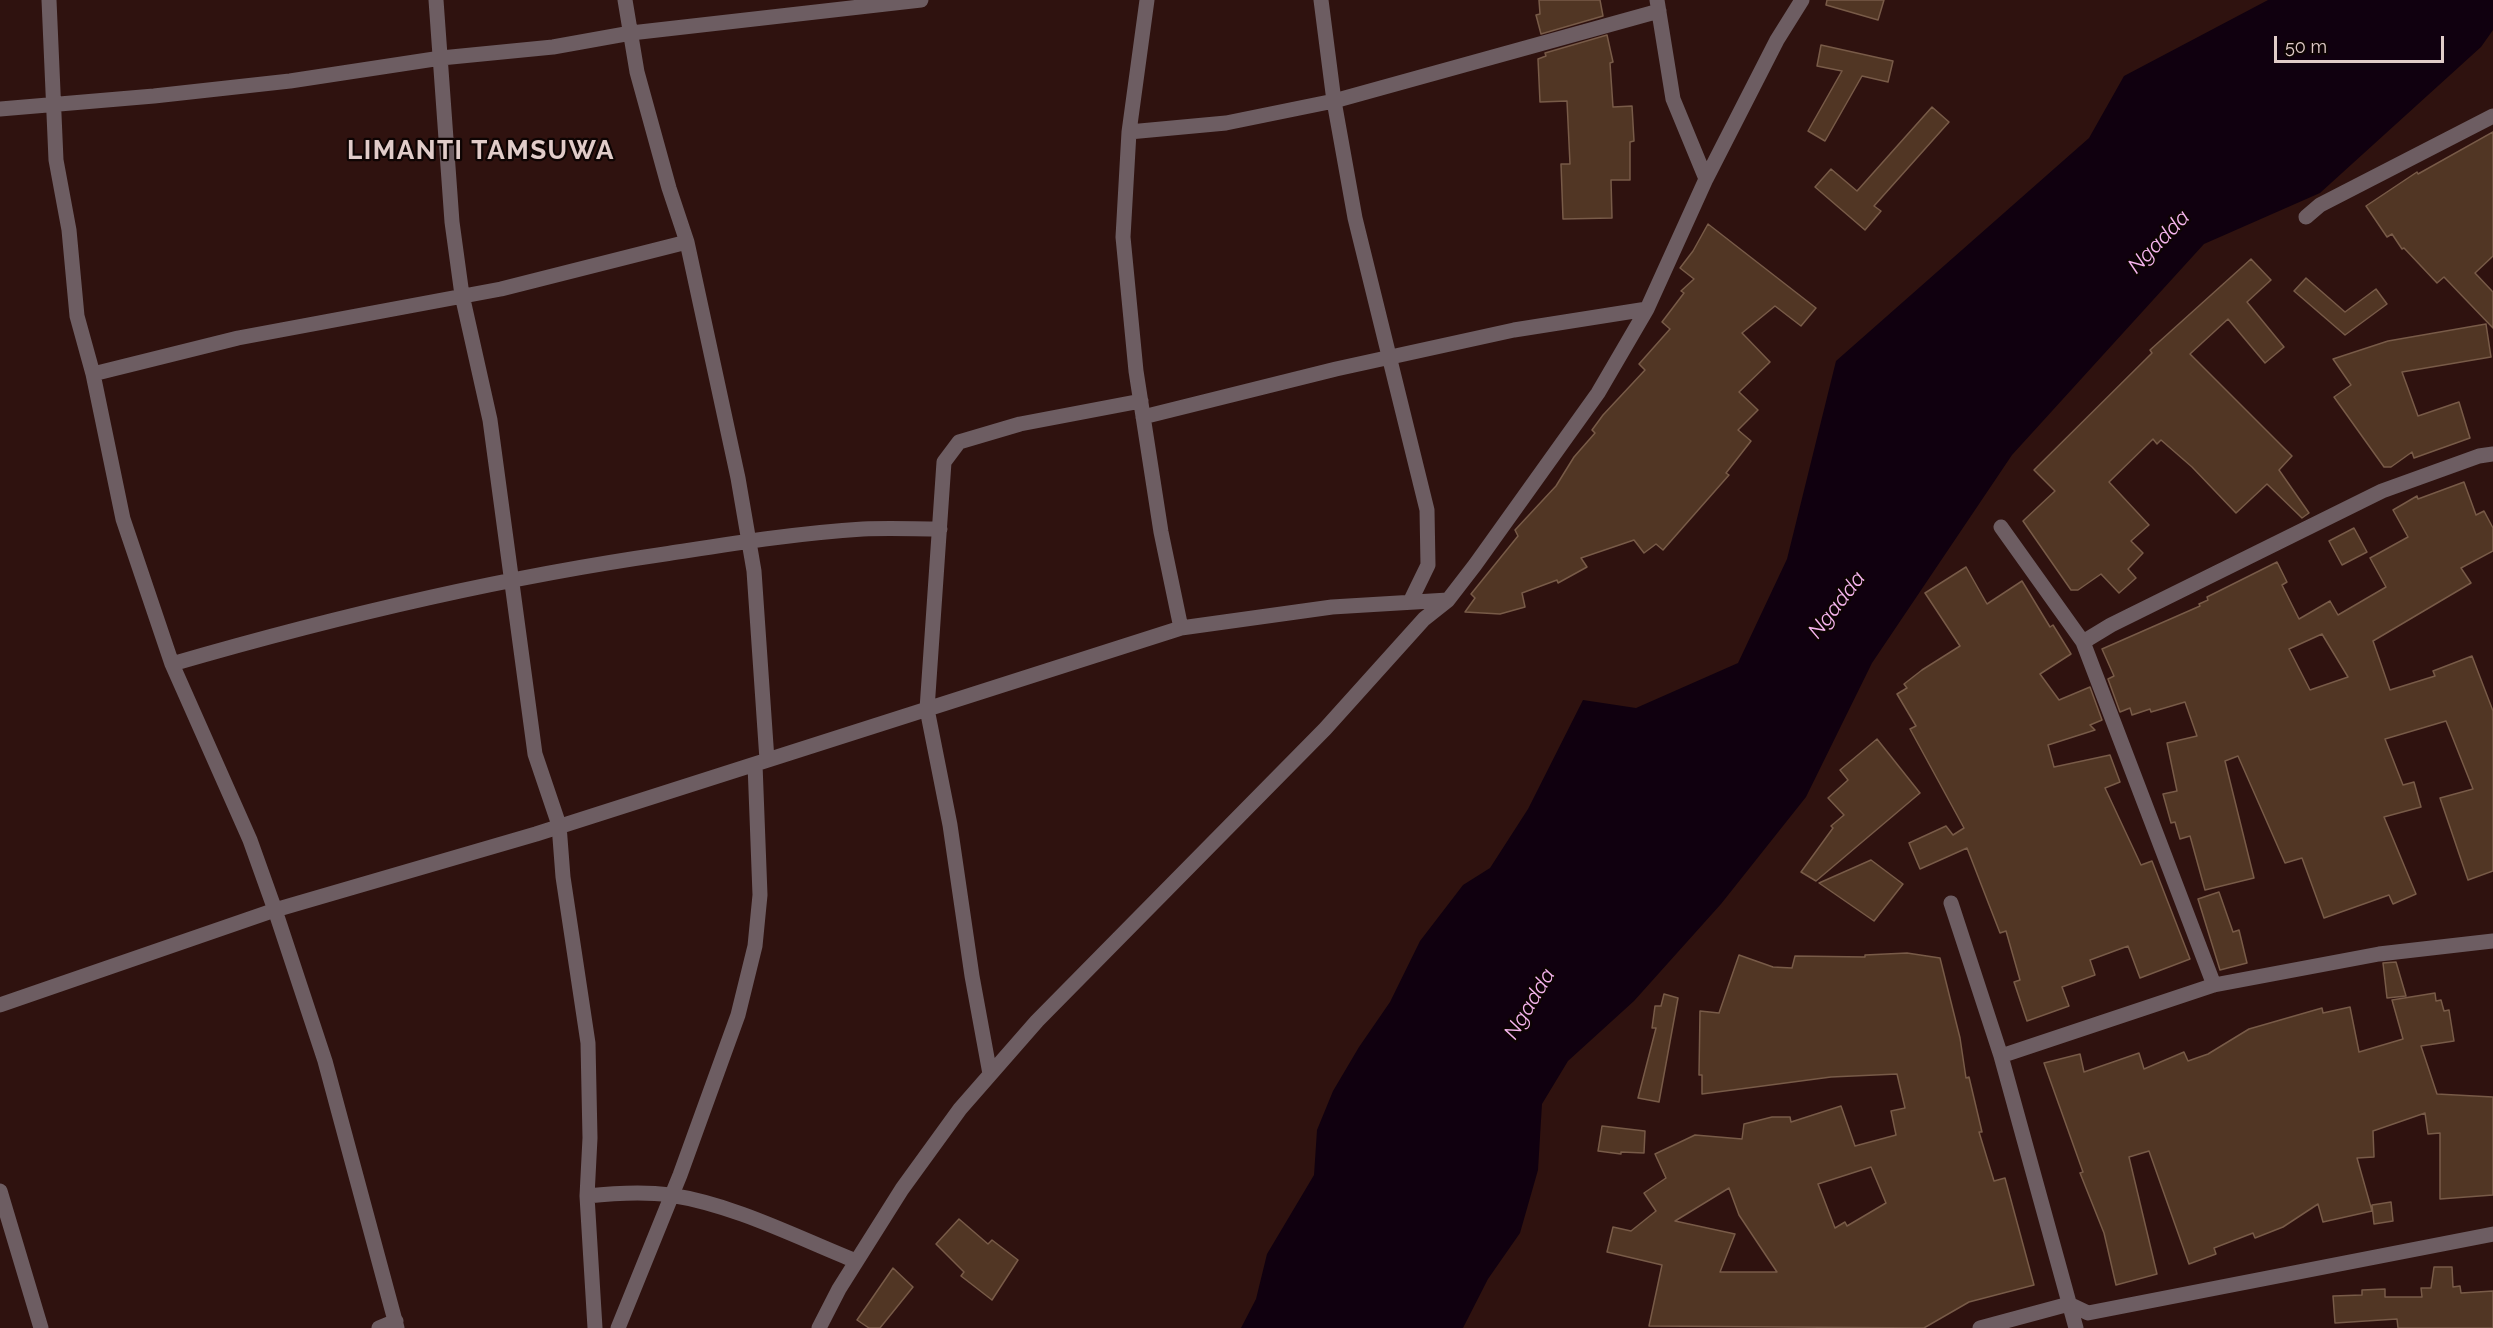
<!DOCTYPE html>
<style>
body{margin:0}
#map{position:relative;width:2493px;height:1328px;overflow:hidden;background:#2f120f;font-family:Raleway,sans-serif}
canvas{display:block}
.scale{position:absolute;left:2274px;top:36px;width:170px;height:27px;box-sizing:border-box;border:3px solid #e1ccc9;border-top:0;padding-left:8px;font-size:18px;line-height:21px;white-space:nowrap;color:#e1ccc9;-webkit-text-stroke:4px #0e0403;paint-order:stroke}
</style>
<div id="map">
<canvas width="2493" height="1328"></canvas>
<div class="scale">50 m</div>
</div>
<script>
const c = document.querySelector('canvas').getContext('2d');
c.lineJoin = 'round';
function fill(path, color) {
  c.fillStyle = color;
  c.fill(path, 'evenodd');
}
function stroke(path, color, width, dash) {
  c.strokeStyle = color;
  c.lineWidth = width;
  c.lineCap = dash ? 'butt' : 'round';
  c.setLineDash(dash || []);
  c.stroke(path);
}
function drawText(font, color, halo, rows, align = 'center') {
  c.font = font + ' Raleway,sans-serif';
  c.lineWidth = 4.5;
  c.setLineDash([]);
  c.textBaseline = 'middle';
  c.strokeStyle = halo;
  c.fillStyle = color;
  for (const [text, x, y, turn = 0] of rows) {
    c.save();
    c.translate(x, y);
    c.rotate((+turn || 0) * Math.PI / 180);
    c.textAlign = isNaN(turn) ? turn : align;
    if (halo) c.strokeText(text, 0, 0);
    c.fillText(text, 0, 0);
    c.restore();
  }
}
const water = new Path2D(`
 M 2268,0 L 2493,0 L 2493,30 L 2481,47 L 2320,193 L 2204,244 L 2012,455 L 1872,663 L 1806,797 L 1721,904 L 1634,1001 L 1568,1061 L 1542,1104 L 1538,1170 L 1520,1233 L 1488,1279 L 1463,1328 L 1241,1328 L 1256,1299 L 1267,1254 L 1314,1175 L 1317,1130 L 1333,1091 L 1359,1047 L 1390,1002 L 1420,941 L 1463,885 L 1490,868 L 1528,809 L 1583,700 L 1636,708 L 1738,663 L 1787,559 L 1836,361 L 2089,138 L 2124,76 Z`);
const building = new Path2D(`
 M 1539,0 L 1600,0 L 1603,16 L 1541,34 L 1536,15 L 1540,14 Z
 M 1827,0 L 1884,0 L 1878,20 L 1826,5 Z
 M 1607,35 L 1613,62 L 1610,63 L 1613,107 L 1632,106 L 1634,141 L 1630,142 L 1630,180 L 1611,180 L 1612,218 L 1563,219 L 1561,164 L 1570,164 L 1567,101 L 1540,102 L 1538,59 L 1546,56 L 1545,53 Z
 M 1821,45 L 1893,61 L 1888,82 L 1862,76 L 1825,141 L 1808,131 L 1842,71 L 1817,66 Z
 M 1932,107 L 1949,122 L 1874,206 L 1881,211 L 1865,230 L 1815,187 L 1831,169 L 1857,191 Z
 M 2493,132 L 2493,256 L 2475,273 L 2493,292 L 2493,328 L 2444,277 L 2437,283 L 2404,248 L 2402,249 L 2392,234 L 2387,237 L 2366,206 L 2417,172 L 2418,174 Z
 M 1708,224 L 1816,308 L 1801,326 L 1775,306 L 1742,333 L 1770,362 L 1739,392 L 1758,410 L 1738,430 L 1751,441 L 1726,473 L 1729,475 L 1663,550 L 1656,544 L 1644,553 L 1634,540 L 1581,558 L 1587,567 L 1558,583 L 1557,580 L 1522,593 L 1525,607 L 1500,614 L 1465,612 L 1475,598 L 1471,594 L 1518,536 L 1515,530 L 1556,486 L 1574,457 L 1595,433 L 1592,430 L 1603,415 L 1645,370 L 1639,364 L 1670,329 L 1662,322 L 1684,293 L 1681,291 L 1694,279 L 1680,268 L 1693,251 Z
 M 2251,259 L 2271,280 L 2247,302 L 2284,347 L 2265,363 L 2228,319 L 2190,354 L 2292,456 L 2279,470 L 2309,513 L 2302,518 L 2267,484 L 2236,513 L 2192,467 L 2161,440 L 2157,444 L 2153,439 L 2109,482 L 2149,525 L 2131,541 L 2143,553 L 2128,569 L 2136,578 L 2119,593 L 2101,574 L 2078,590 L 2071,590 L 2023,521 L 2055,491 L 2034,470 L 2152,353 L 2150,350 Z
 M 2306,278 L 2345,312 L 2376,289 L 2387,304 L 2345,335 L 2294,291 Z
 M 2486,324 L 2491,357 L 2402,372 L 2418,416 L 2459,402 L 2470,438 L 2414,458 L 2412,452 L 2391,467 L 2384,467 L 2334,397 L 2351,385 L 2333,359 L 2388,341 Z
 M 2464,482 L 2476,515 L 2484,511 L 2493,528 L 2493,551 L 2461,568 L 2471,583 L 2373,641 L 2390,690 L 2435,676 L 2433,671 L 2472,656 L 2493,711 L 2493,871 L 2468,880 L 2440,798 L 2473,789 L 2446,721 L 2385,739 L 2403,785 L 2414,782 L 2421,807 L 2384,817 L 2416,894 L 2393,904 L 2389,895 L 2324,918 L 2302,858 L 2285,863 L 2238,756 L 2225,761 L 2254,878 L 2205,890 L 2190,836 L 2180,839 L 2175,822 L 2171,823 L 2163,794 L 2177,791 L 2167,743 L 2197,736 L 2185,702 L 2151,712 L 2150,709 L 2132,715 L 2130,708 L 2120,712 L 2108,679 L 2114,676 L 2102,649 L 2200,606 L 2199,604 L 2208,600 L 2207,597 L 2277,562 L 2287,582 L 2282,585 L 2299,619 L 2330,601 L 2338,615 L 2386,587 L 2370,558 L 2408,537 L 2393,510 L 2417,496 L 2418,499 ZM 2322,634 L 2348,677 L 2310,690 L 2289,649 Z
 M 2354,528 L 2367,552 L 2342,565 L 2329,541 Z
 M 1966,567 L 1987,604 L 2022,581 L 2050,627 L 2053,625 L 2071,654 L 2040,674 L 2059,700 L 2090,687 L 2102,720 L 2090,725 L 2095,730 L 2048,745 L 2054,767 L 2110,755 L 2120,782 L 2105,788 L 2141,865 L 2152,861 L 2190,959 L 2140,978 L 2128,946 L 2090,960 L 2095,975 L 2062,987 L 2069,1006 L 2027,1021 L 2014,982 L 2020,980 L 2006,931 L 2000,933 L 1967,848 L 1920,869 L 1909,843 L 1946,826 L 1953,835 L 1964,828 L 1910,729 L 1916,726 L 1897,694 L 1907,688 L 1904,684 L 1922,670 L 1960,646 L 1925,593 Z
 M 1877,739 L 1920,793 L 1816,881 L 1801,872 L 1833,828 L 1831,826 L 1844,815 L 1828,798 L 1848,780 L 1840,770 Z
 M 1871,860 L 1903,884 L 1874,921 L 1819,883 Z
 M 2219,892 L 2233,932 L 2239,930 L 2247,963 L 2220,970 L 2198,899 Z
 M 1907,953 L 1940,958 L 1960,1038 L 1966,1078 L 1969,1077 L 1982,1132 L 1979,1132 L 1994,1181 L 2005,1178 L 2034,1285 L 1969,1302 L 1924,1328 L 1649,1326 L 1662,1265 L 1607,1252 L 1613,1227 L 1631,1231 L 1656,1211 L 1644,1193 L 1666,1178 L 1655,1154 L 1695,1135 L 1742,1139 L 1744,1124 L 1772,1117 L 1790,1117 L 1791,1122 L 1841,1106 L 1855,1146 L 1896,1135 L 1891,1111 L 1905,1108 L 1897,1074 L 1831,1077 L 1702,1094 L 1702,1075 L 1699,1075 L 1700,1011 L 1719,1013 L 1739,955 L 1773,967 L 1792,968 L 1795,956 L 1865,957 L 1865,955 ZM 1871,1167 L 1886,1203 L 1847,1226 L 1845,1222 L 1835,1228 L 1818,1184 ZM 1729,1188 L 1739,1215 L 1777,1272 L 1720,1272 L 1735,1234 L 1675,1221 Z
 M 2396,962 L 2406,996 L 2387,998 L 2383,963 Z
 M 2435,993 L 2436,1001 L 2441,1000 L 2444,1011 L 2449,1010 L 2454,1041 L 2421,1046 L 2437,1094 L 2493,1097 L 2493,1195 L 2440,1199 L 2440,1133 L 2428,1134 L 2425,1113 L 2373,1131 L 2374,1157 L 2357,1158 L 2372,1211 L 2323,1222 L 2318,1204 L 2283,1227 L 2255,1238 L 2253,1233 L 2214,1248 L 2216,1254 L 2189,1264 L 2149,1151 L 2129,1157 L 2157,1274 L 2116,1285 L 2104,1233 L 2080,1173 L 2083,1172 L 2044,1063 L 2080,1054 L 2084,1072 L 2139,1053 L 2144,1069 L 2184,1052 L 2188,1061 L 2208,1054 L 2249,1029 L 2322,1008 L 2323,1013 L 2350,1007 L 2359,1052 L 2403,1039 L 2392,1000 Z
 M 1664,994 L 1678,998 L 1659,1102 L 1638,1098 L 1656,1028 L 1652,1028 L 1655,1006 L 1661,1006 Z
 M 1602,1126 L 1645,1131 L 1644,1153 L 1621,1152 L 1621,1154 L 1598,1151 Z
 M 2391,1202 L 2393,1221 L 2374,1224 L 2372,1205 Z
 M 959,1219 L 988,1244 L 992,1240 L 1018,1260 L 992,1300 L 961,1276 L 964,1272 L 936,1244 Z
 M 2434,1267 L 2452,1267 L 2453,1287 L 2460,1286 L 2461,1293 L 2493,1291 L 2493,1328 L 2398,1328 L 2397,1319 L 2335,1323 L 2333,1296 L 2362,1295 L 2362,1290 L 2385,1289 L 2385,1297 L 2422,1297 L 2421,1288 L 2431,1288 Z
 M 893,1268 L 913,1287 L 880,1328 L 869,1328 L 857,1320 Z`);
const minor = new Path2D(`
 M 49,0 L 56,160 L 69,230 L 77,316 L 93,374 L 123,519 L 172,664 L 250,840 L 275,910 L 325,1061 L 397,1328
 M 436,0 L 452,222 L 462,295 L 490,420 L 535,754 L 559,825 L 563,877 L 588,1043 L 590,1138 L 587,1196 L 595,1328
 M 625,0 L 637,72 L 669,188 L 687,242 L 738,478 L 754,571 L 767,760
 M 1147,0 L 1129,132 L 1123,237 L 1136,371 L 1161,532 L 1181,628
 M 1321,0 L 1334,101 L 1355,218 L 1427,510 L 1428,565 L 1410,602
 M 1657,0 L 1673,99 L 1706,179
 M 0,109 L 154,96 L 290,81 L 441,58 L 553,47 L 631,33 L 921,0
 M 1129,132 L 1226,123 L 1334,101 L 1659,11
 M 2306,217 L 2320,205 L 2493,116
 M 93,374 L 238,338 L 501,289 L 687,242
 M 1143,417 L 1336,369 L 1514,330 L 1647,309
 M 2001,527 L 2083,642 L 2214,985
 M 2083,642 L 2111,625 L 2382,491 L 2479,456 L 2493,454
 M 172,664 C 334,617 498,578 665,554 C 730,544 797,533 863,529 C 889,528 915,529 940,529
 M 1951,903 L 2001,1056 L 2076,1328
 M 0,1005 L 275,910 L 536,834 L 1181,628 L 1332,607 L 1448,600
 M 2001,1056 L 2214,985 L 2379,954 L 2493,941
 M 990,1074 L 972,976 L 950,825 L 927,709 L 944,462 L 959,442 L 1020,424 L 1141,401
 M 0,1191 L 41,1328
 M 587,1196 C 615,1193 642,1191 670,1195 C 735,1205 796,1237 856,1261
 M 379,1328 L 396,1321
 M 618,1328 L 680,1175 L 738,1015 L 755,946 L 760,895 L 755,764
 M 819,1328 L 839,1289 L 902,1189 L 960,1109 L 1037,1021 L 1325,729 L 1424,619 L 1448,600 L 1475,565 L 1598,393 L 1647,309 L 1706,179 L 1777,40 L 1802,0
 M 1980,1328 L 2069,1304 L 2088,1313 L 2493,1234`);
const waterNames = [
 ["Ngadda",2159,242,-46],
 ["Ngadda",1837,605,-52],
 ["Ngadda",1530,1004,-59]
];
const districtNames = [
 ["LIMANTI TAMSUWA",481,151]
];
fill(water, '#10000f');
fill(building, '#513624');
stroke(building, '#785b48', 1.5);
stroke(minor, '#6d5d62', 15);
drawText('italic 21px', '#f6b5ee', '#0e0403', waterNames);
c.letterSpacing = '1.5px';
drawText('bold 26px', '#e1ccc9', '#0e0403', districtNames);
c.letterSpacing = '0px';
</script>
